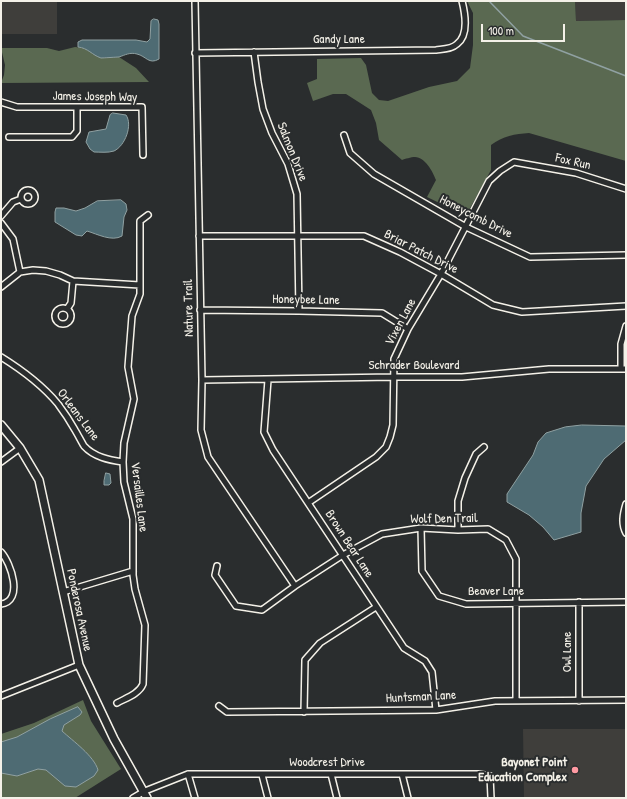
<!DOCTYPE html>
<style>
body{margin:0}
#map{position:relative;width:627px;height:799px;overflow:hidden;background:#2a2d2e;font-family:"Patrick Hand",sans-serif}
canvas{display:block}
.frame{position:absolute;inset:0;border:2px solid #f4f1e8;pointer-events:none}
.scale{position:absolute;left:481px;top:24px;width:84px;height:18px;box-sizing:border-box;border:2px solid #f4f1e8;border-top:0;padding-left:5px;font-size:12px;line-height:14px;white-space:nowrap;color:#f4f1e8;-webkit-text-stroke:3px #2a2d2e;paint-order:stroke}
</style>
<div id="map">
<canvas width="627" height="799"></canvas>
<div class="frame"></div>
<div class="scale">100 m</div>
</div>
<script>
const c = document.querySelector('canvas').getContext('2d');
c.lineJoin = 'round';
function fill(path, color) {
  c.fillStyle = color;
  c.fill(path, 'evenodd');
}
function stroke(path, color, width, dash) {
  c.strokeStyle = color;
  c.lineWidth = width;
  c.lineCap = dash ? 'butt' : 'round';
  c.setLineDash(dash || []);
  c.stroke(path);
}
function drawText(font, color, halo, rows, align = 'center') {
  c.font = font + ' "Patrick Hand",sans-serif';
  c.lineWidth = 4;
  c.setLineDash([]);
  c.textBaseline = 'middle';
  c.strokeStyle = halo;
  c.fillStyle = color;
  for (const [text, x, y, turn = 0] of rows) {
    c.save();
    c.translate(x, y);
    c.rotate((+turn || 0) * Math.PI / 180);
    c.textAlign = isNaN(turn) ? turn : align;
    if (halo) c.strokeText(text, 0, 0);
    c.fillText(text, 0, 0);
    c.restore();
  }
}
const built = new Path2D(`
 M 1,1 L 57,1 L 57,34 L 1,34 Z
 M 575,1 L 626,1 L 626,20 L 576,21 Z
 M 523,729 L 626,729 L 626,798 L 524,798 Z`);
const green = new Path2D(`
 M 467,1 L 575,1 L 576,21 L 626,20 L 626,161 L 529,133 C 515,134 503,136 491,145 L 491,170 L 469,210 L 465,213 L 456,211 L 427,197 L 436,180 C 433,172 425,157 415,157 C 411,157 405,159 402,160 L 379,140 L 376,123 L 371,110 L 357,101 L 346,94 L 333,94 L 313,101 L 307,83 L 317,79 L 317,59 L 361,58 L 366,65 L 372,93 L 379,100 L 388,101 L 429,87 L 457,81 L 470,68 L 473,45 L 473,13 Z
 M 75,47 L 84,48 L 101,58 L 119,57 L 136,68 L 149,82 L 1,83 L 4,75 L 5,65 L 1,48 L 47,48 L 59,51 Z
 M 83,700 L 91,721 L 121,769 L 75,798 L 1,798 L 1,734 L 34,723 Z`);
const water = new Path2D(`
 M 154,19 L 158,20 L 159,24 L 159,59 C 149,65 146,56 137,54 C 130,52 125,55 119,57 C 118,57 102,58 101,58 C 92,55 88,48 78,47 L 78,42 L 82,40 L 136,40 L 147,42 L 150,39 L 151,21 Z
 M 113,113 L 126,115 C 133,125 125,146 114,151 C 108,153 100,152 94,152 L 90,149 L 86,142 L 89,132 L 106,129 L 110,115 Z
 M 121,200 L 126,204 L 127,210 L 124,217 L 122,236 C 112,242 97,234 87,231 L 82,236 L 76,235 L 55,222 L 55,212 L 56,208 L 64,208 L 76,211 L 85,208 L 97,201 Z
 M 582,425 L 626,426 L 626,440 L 604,459 L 586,486 L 581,513 L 581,532 L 554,540 L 543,527 L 529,515 L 507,502 L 507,494 L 533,455 L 538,442 L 546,433 L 565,427 Z
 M 106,473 L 110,474 L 111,483 L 109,485 L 104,485 L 104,481 Z
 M 78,707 L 82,712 L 80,715 L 64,725 L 62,731 C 73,741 94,756 98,770 L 94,776 L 76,787 L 65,786 L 46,770 L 38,769 L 17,776 L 1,773 L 1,742 L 17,737 L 50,719 Z`);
const stream = new Path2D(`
 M 489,1 L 523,36 L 626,76`);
const street = new Path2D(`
 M 195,1 L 202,380 L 201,430 L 208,457 L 295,586
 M 254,52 L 258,82 L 263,109 L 272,133 L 288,164 L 297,194 L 299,311
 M 195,53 L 436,50 C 443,49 452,49 457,44 C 469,35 465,13 462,1
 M 1,102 L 17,107 L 142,107 L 143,155
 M 344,135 L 350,153 L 374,174 L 466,227 L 530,257 L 626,255
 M 9,137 L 72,137 L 77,131 L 77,107
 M21 197a7 7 0 1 1 14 0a7 7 0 1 1-14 0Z
 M 1,216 L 13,202 L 21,199
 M 1,223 L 13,239 L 20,272
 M 199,236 L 364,236 L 400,252 L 441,274 L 493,305 L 522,312 L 626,306
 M 1,287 L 20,272 L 33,270 L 46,271 L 60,275 L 73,281 L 140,285
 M55 316a8 8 0 1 1 16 0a8 8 0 1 1-16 0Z
 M 67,309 L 71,303 L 73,281
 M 200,310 L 299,311 L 382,313 L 408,329
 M 1,357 C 22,370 42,385 58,404 C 64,412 70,421 75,430 C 78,435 81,441 84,446 C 94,457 109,460 123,462
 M 621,369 L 621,344 L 626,326
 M 202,380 L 393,377 L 462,377 L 549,369 L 626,369
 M 268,380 L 264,432 L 273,450 L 404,648 L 425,661 L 432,672 L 436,710
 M 1,462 L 20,448
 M 308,503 L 376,457 L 386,447 L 390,437 L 393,425 L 394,359 L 408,329 L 441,274 L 489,181 L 500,171 L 514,162 L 576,173 L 626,189
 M 626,504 C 623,514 621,524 626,533
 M 421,528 L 422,571 L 439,596 L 466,604 L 626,602
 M 458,530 L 458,501 L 465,478 L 476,454 L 484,447
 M 1,552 C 11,563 24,601 1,604
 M 217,566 L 215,575 L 236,606 L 262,610 L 295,586 L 343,555 L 382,534 L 421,528 L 458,530 L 488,529 L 506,540 L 516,559 L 516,701
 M 63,592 L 133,571
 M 1,696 L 79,665
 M 579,701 L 579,602
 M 117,703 C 126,698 139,694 143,684 L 145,625 L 135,589 L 133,575 L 133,519 L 124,482 L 123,462 L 124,443 L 134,399 L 128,367 L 132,316 L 140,294 L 140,221 L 148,215
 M 219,706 L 227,712 L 436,710 L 495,701 L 626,700
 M 304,712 L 305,660 L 320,643 L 376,607
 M 188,774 L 195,798
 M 331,774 L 337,798
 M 402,774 L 408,798
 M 262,775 L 268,798
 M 133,798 L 145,791 L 188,774 L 479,774 L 490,776 L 491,798`);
const secondary = new Path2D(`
 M 1,425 L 20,448 L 39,480 L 79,665 L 114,739 L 147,798`);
const markers = [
 [575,770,4,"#ff9aa2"]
];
const streetNames = [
 ["Gandy Lane",339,40],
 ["James Joseph Way",95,97,1],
 ["Salmon Drive",292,152,68],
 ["Fox Run",573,162,13],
 ["Honeycomb Drive",476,217,27],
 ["Briar Patch Drive",421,252,27],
 ["Honeybee Lane",306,300,1],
 ["Nature Trail",189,308,-91],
 ["Vixen Lane",401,322,-62],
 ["Schrader Boulevard",414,366],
 ["Orleans Lane",78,415,53],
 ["Versailles Lane",139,497,83],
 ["Wolf Den Trail",444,519,-1],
 ["Brown Bear Lane",349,544,57],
 ["Beaver Lane",496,592],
 ["Ponderosa Avenue",79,610,78],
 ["Owl Lane",568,652,-90],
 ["Huntsman Lane",421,697,-3],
 ["Woodcrest Drive",327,763]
];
const poiNames = [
 ["Bayonet Point",567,763],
 ["Education Complex",567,778]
];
fill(built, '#3f3e3b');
fill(green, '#5a6951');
fill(water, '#4e6b73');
stroke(water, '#90a1a2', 1);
stroke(stream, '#90a1a2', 1.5);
stroke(street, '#f4f1e8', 8);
stroke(secondary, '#f4f1e8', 10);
stroke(street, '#2a2d2e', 5);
stroke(secondary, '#2a2d2e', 7);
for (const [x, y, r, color] of markers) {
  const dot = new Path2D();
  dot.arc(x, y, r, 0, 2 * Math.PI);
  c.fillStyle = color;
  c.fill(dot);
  stroke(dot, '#2a2d2e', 1.5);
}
drawText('13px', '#f4f1e8', '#2a2d2e', streetNames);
drawText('bold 13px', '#f4f1e8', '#2a2d2e', poiNames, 'right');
</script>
